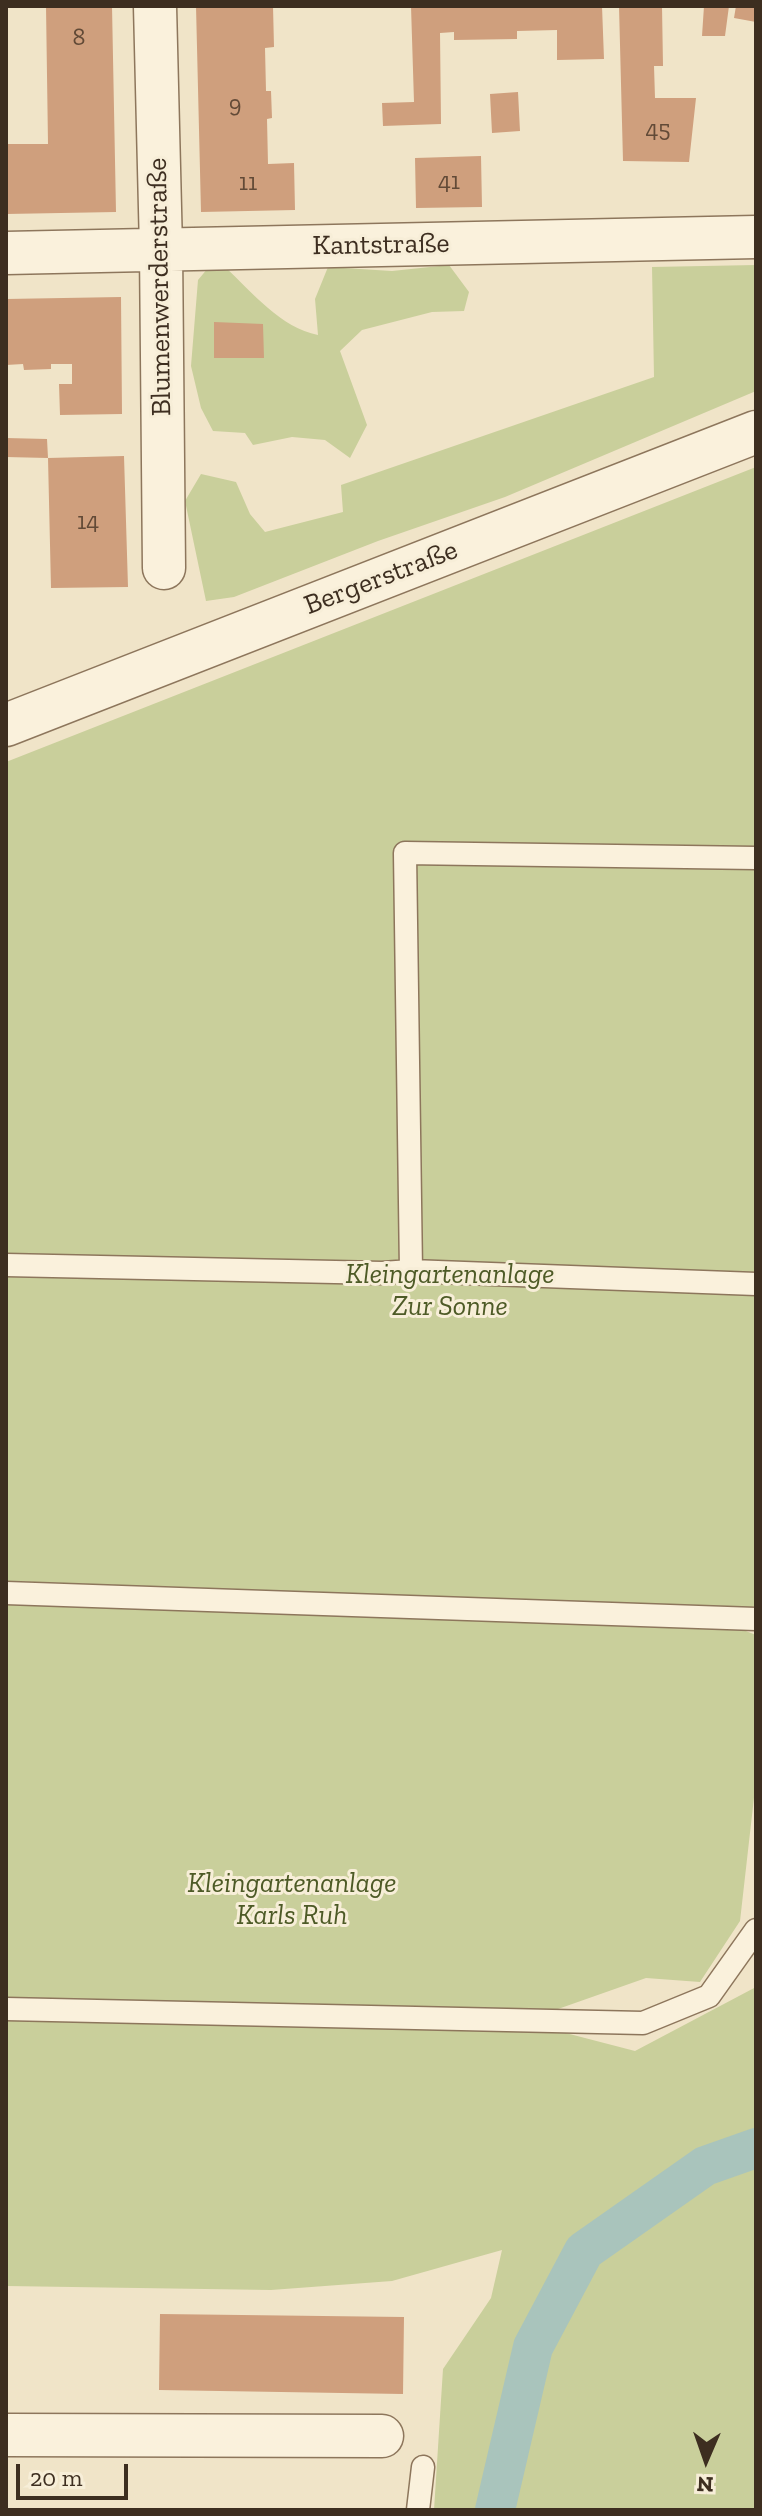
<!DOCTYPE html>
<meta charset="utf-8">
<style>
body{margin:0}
#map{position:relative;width:762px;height:2516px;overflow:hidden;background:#f0e4c8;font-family:"Zilla Slab",serif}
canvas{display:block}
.frame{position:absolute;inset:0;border:8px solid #3d2e20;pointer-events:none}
.north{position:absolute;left:666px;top:2420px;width:80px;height:80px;-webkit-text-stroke:6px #f7eed8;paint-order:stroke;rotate:182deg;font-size:22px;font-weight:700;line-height:32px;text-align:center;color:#3d2e20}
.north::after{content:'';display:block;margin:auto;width:28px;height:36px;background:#3d2e20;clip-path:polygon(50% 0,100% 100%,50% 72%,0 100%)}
.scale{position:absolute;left:16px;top:2464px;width:112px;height:36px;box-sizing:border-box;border:4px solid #3d2e20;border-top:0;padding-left:10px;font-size:24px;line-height:28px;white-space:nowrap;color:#3d2e20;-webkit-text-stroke:6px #f7eed8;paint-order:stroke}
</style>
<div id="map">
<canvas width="762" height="2516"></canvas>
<div class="frame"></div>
<div class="north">N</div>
<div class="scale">20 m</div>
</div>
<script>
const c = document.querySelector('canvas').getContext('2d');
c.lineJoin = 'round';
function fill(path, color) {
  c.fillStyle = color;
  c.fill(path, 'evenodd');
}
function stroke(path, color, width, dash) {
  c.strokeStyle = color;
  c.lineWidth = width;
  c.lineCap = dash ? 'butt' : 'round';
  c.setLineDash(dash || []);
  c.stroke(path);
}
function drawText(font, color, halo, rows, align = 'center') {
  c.font = font + ' "Zilla Slab",serif';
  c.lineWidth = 6;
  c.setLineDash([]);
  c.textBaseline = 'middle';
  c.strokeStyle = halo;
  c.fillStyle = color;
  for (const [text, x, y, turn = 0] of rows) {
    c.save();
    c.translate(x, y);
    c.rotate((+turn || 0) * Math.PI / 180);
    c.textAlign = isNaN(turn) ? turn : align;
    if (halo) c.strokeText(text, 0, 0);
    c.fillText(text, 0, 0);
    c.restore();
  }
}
const green = new Path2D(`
 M 449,265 L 469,292 L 464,311 L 432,312 L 362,330 L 340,351 L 367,425 L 350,458 L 325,440 L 292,437 L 253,445 L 245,433 L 213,431 L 201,408 L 191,366 L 198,280 L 208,268 L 225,267 C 252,292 281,328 318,335 L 315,299 L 328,267 L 392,271 Z
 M 756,265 L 756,391 L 505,497 L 378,541 L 234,597 L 206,601 L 185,501 L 201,474 L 236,482 L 250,514 L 265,532 L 343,512 L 341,485 L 654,377 L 652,267 Z
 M 756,467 L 756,1606 L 749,1608 L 6,1581 L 6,762 Z
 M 6,1602 L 738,1628 L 756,1635 L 756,1780 L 740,1921 L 700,1982 L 646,1978 L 558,2009 L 558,2031 L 635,2051 L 756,1987 L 756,2510 L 434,2510 L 443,2369 L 491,2298 L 502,2250 L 392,2281 L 271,2290 L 6,2286 Z`);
const canal = new Path2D(`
 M 495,2510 L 533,2347 L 584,2251 L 705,2166 L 756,2148`);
const building = new Path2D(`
 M 46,6 L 112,6 L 116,212 L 6,214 L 6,144 L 48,144 Z
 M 196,6 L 273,6 L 274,47 L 265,48 L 266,91 L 271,91 L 272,118 L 267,119 L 268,164 L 294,163 L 295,210 L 201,212 Z
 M 411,6 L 602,6 L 604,59 L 557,60 L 557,30 L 517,31 L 517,39 L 454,40 L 454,32 L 440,33 L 441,124 L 383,126 L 382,103 L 414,102 Z
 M 619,6 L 662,6 L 663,66 L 654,66 L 655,98 L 696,98 L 689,162 L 623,161 Z
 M 704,6 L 729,6 L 725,36 L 702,36 Z
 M 736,6 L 756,6 L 756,22 L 734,18 Z
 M 518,92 L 520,131 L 492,133 L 490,94 Z
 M 481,156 L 482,207 L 416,208 L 415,158 Z
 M 121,297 L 122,414 L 60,415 L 59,384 L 72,384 L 72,364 L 51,364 L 51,369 L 24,370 L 23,364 L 6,365 L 6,299 Z
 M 214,322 L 263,324 L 264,358 L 214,358 Z
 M 6,438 L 47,439 L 48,458 L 6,457 Z
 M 124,456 L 128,587 L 51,588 L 48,458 Z
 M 160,2314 L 404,2317 L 403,2394 L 159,2390 Z`);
const lane = new Path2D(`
 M 6,1265 L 382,1273 L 411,1271 L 756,1284
 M 411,1271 L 405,853 L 756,858
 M 6,1593 L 756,1619
 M 6,2009 L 643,2023 L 709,1996 L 756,1930
 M 418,2510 L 423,2467`);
const street = new Path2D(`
 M 155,6 L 161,249 L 164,568
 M 6,253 L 756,237
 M 6,725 L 756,432
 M 6,2435 L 382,2436`);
const numberNames = [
 ["8",79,38],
 ["9",235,105],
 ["45",658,130],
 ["41",449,182],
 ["11",248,183],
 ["14",88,522]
];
const streetNames = [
 ["Kantstraße",381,245,-1],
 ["Blumenwerderstraße",160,287,-91],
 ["Bergerstraße",381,578,-21]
];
const parkNames = [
 ["Kleingartenanlage",450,1275],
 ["Zur Sonne",450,1307],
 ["Kleingartenanlage",292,1884],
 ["Karls Ruh",292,1916]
];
fill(green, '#c9cf9b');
stroke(canal, '#a9c4bc', 40);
fill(building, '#cf9f7d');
stroke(lane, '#8d765c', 25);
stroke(street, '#8d765c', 45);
stroke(lane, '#faf1dc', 22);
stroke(street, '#faf1dc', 42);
drawText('24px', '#624a37', null, numberNames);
drawText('28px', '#3d2e20', '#f7eed8', streetNames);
drawText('italic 28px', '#4d5a26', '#f7eed8', parkNames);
</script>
